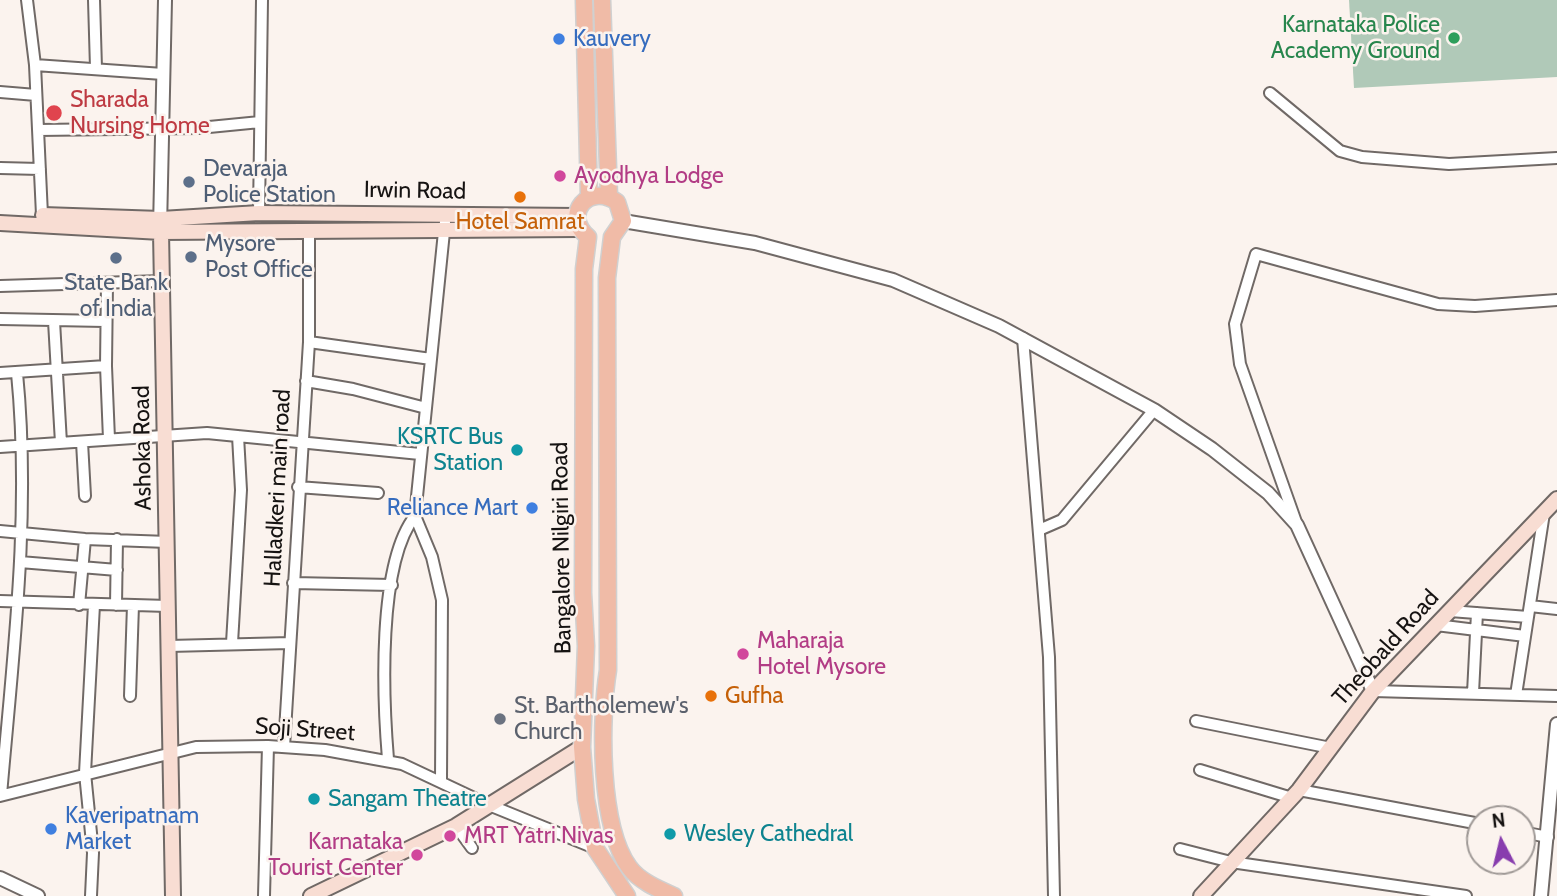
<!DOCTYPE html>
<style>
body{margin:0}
#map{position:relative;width:1557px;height:896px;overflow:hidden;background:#fbf3ee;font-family:Cabin,sans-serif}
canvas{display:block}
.north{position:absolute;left:1466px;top:805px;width:70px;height:70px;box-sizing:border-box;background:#fbf3ee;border:2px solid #9f9996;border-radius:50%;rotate:353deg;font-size:19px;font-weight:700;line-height:28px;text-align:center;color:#161312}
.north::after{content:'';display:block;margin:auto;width:24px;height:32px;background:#883dae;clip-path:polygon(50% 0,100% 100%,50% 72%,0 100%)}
</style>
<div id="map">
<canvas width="1557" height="896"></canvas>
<div class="north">N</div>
</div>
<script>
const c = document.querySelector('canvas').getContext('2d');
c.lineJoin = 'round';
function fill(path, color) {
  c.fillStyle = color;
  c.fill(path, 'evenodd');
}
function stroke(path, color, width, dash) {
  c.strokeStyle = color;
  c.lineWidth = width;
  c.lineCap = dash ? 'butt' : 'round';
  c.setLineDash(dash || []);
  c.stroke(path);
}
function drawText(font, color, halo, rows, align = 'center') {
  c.font = font + ' Cabin,sans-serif';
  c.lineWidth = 5;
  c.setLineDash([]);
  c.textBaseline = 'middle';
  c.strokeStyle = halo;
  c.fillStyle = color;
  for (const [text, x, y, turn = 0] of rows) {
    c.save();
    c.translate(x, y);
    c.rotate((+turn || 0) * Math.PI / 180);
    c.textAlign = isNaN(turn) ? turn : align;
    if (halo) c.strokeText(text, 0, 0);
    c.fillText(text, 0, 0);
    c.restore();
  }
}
const green = new Path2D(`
 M 1349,0 L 1557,0 L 1557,77 L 1354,88 Z`);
const minor = new Path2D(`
 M 27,0 L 35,65 L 42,215
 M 94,0 L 96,68
 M 35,65 L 163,74
 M 0,92 L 36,95
 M 1270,93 L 1340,151 L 1362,157 L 1449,164 L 1557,158
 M 38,130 L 199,128 L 260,122
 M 0,168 L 40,169
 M 259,213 L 262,0
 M 0,286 L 162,281
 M 0,319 L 105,321
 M 54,321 L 61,443
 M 1023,338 L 1049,657 L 1054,896
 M 309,342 L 431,359
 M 106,366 L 107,283
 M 0,373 L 106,366 L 109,439
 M 306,381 L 353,389 L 426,408
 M 82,442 L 85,496
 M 0,447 L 207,433 L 420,454
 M 298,487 L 378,493
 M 1296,522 L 1240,364 L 1235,324 L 1256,254 L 1438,304 L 1475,306 L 1557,300
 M 1039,530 L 1062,520 L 1154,410
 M 0,531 L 85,539 L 168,542
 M 20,562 L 117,570
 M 293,583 L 392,585
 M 0,601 L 168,606
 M 79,605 L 85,539
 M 116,605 L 117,539
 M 1530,606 L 1557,609
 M 1450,611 L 1528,617
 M 1436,625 L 1525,636
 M 232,643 L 241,490 L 238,436
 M 169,646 L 290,643
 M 1373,691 L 1557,696
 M 1473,693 L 1477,613
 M 1516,695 L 1544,513
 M 130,696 L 133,605
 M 1196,721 L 1331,748
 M 284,747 L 309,342 L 309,231
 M 388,759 C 383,699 377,564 415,516
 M 1200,770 L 1292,798
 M 441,780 L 442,600 L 432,557 L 415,516 L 445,222
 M 1299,790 L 1480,824
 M 1,795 C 13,655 31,514 17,373
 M 0,796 L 196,747 L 268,746 L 325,750 L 402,764 L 489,805 L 595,848
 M 456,826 L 472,848
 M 1522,832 L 1548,837
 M 1180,849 L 1231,862 L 1466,896
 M 91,896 L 93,853 L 85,773 L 94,605
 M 264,896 L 268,746`);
const tertiary = new Path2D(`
 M 623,221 L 755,243 L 893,280 L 999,326 L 1154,410 L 1212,449 L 1268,493 L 1297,525 L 1373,691
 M 160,228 L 165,0
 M 0,878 L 38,896
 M 1541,896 L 1557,724`);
const secondary = new Path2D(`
 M 43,215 L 161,219 L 259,213 L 577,216
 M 0,223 L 161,232 L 580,229
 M 161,232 L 173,896
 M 311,896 L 456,826 L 582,747
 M 1201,896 L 1299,790 L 1373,691 L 1557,499`);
const primary = new Path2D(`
 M 584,0 L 589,197
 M 602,0 L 609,196
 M 627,896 L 595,848 L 586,799 L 582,747 L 586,646 L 583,593 L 584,269 L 588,237 C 562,215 588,182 617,202 L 623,221 L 612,237 L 607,278 L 608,670 C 600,719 599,826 629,867 C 639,881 658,889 674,896`);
const markers = [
 [1454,38,7,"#2e9e5b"],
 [559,39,7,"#3f7fe0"],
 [54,113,9,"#e0444e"],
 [560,176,7,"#d1479c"],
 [189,182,7,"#5c6f8a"],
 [520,197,7,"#e8710a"],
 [191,257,7,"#5c6f8a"],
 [116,258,7,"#5c6f8a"],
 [517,450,7,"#0f9aa8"],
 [532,508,7,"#3f7fe0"],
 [743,654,7,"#d1479c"],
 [711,696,7,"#e8710a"],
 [500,719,7,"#6b7280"],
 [314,799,7,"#0f9aa8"],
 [51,829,7,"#3f7fe0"],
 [670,834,7,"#0f9aa8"],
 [450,836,7,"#d1479c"],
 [417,855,7,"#d1479c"]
];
const leisureNames = [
 ["Karnataka Police",1440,25],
 ["Academy Ground",1440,51]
];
const shopNames = [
 ["Kauvery",573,39],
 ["Reliance Mart",518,508,"right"],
 ["Kaveripatnam",65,816],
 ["Market",65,842]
];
const healthNames = [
 ["Sharada",70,100],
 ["Nursing Home",70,126]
];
const serviceNames = [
 ["Devaraja",203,169],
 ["Police Station",203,195],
 ["Mysore",205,244],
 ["Post Office",205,270],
 ["State Bank",116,283,"center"],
 ["of India",116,309,"center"]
];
const hotelNames = [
 ["Ayodhya Lodge",574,176],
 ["Maharaja",757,641],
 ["Hotel Mysore",757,667],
 ["MRT Yatri Nivas",464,836],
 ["Karnataka",403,842,"right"],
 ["Tourist Center",403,868,"right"]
];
const streetNames = [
 ["Irwin Road",415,191,1],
 ["Ashoka Road",143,448,-91],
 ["Halladkeri main road",278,488,-87],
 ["Bangalore Nilgiri Road",562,548,-91],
 ["Theobald Road",1386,648,-48],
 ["Soji Street",305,730,4]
];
const foodNames = [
 ["Hotel Samrat",520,222],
 ["Gufha",725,696,"left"]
];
const cultureNames = [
 ["KSRTC Bus",503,437,"right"],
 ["Station",503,463,"right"],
 ["Sangam Theatre",328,799],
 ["Wesley Cathedral",684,834]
];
const worshipNames = [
 ["St. Bartholemew's",514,706],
 ["Church",514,732]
];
fill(green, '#b0c9b8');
stroke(minor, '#706966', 14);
stroke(tertiary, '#706966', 16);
stroke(secondary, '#706966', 18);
stroke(primary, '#d0d0d0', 19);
stroke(minor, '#fff', 10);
stroke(tertiary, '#fff', 12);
stroke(secondary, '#f8ddd3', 14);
stroke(primary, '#f0bba7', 16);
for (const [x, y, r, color] of markers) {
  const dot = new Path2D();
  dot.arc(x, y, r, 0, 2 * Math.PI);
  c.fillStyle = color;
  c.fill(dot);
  stroke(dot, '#fbf3ee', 2.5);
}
drawText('23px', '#27864d', '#fbf3ee', leisureNames, 'right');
drawText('23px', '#366cbe', '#fbf3ee', shopNames, 'left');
drawText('23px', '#be3a42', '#fbf3ee', healthNames, 'left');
drawText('23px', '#4e5e75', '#fbf3ee', serviceNames, 'left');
drawText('23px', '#b23c85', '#fbf3ee', hotelNames, 'left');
drawText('23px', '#161312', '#fbf3ee', streetNames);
drawText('23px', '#c56008', '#fbf3ee', foodNames);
drawText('23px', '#0d838f', '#fbf3ee', cultureNames, 'left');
drawText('23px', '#5b616d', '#fbf3ee', worshipNames, 'left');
</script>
